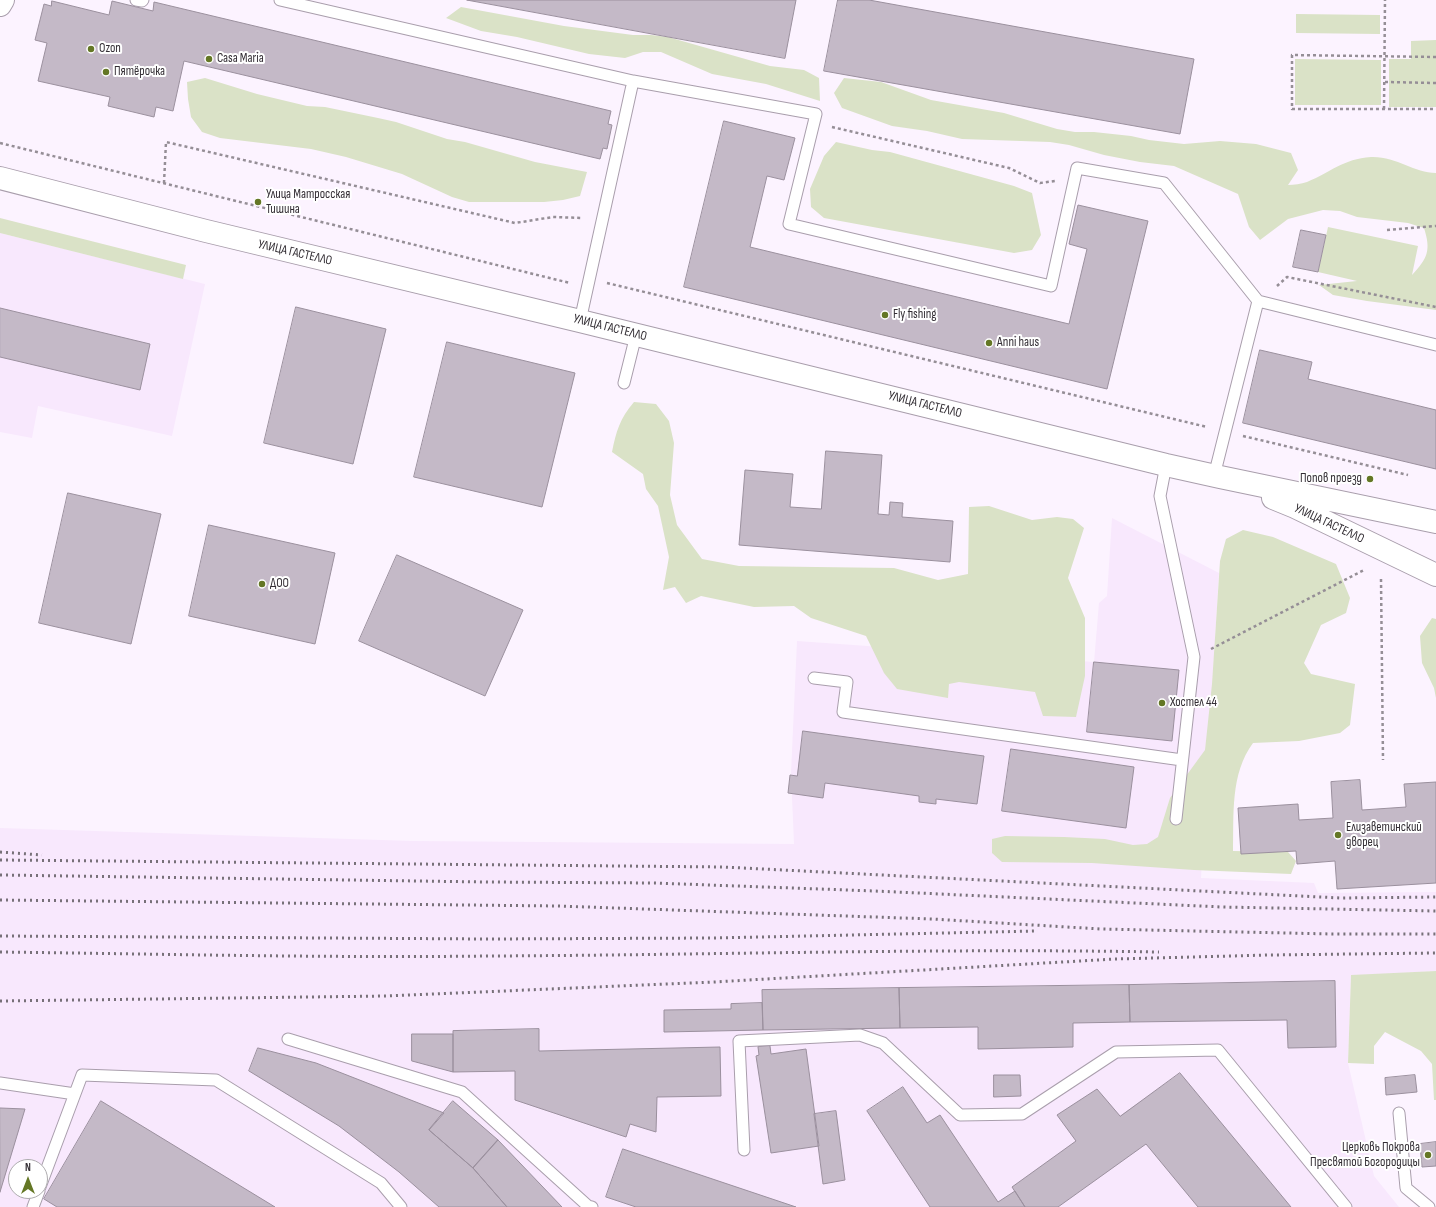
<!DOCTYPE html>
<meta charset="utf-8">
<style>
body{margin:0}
#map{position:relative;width:1436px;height:1207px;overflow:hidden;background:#fcf3ff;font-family:"Sofia Sans Condensed",sans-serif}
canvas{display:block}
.north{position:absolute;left:8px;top:1159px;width:40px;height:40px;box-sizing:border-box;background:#fff;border:1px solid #adabae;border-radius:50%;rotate:0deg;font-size:11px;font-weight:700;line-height:16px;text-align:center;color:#332e34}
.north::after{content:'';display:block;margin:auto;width:14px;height:18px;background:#647725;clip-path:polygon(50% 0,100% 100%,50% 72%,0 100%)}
</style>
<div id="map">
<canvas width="1436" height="1207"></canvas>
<div class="north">N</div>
</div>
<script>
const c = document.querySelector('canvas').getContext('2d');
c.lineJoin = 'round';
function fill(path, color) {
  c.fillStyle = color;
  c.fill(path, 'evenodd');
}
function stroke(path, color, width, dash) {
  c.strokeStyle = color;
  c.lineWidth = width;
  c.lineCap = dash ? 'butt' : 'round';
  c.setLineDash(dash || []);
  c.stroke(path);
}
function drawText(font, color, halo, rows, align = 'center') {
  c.font = font + ' "Sofia Sans Condensed",sans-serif';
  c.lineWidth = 4;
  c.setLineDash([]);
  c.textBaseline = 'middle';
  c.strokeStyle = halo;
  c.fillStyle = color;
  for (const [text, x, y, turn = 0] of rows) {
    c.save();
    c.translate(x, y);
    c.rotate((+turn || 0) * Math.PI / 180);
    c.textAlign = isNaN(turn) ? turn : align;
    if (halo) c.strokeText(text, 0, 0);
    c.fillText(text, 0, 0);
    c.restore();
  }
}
const built = new Path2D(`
 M 0,233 L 205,284 L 172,436 L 38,406 L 32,438 L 0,432 Z
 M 1112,518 L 1219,573 L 1201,878 L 1314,883 L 1318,893 L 1436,892 L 1436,971 L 1351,976 L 1348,1063 L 1374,1176 L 1399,1207 L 0,1207 L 0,828 L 413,841 L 794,844 L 791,773 L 797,641 L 1094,662 L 1099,603 L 1107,596 ZM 16,1167 L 40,1167 L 40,1191 L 16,1191 Z`);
const green = new Path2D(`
 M 461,7 L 564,26 L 633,35 L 651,35 L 668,37 L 770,66 L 804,70 L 819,78 L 820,101 L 766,84 L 712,74 L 661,52 L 643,52 L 625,58 L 589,54 L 517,37 L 481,31 L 446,18 Z
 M 1296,14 L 1380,15 L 1380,34 L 1296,33 Z
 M 1436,40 L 1436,107 L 1389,107 L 1389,59 L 1411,59 L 1411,41 Z
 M 1295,59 L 1381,60 L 1381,105 L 1295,105 Z
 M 205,78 L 257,94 L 307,106 L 325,107 L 378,118 L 396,122 L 447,139 L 465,142 L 535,162 L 587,172 L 580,196 L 563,200 L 544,202 L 469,202 L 452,197 L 402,174 L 346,157 L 311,149 L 220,138 L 202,132 L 191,117 L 188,99 L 187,82 Z
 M 844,78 L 881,82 L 931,100 L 1004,113 L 1057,129 L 1075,132 L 1094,132 L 1131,136 L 1149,140 L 1184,144 L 1220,141 L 1256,144 L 1291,153 L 1298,170 L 1288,185 C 1294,185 1301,184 1307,182 C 1331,172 1343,159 1371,157 C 1396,156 1414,173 1436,173 L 1436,310 L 1367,301 L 1333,295 L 1319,285 L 1357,281 L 1318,272 L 1328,227 L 1418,246 L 1412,275 C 1428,258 1431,250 1424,228 L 1408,223 L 1357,217 L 1340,211 L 1323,210 L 1288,219 L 1260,240 L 1249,227 L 1238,194 L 1174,166 L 1140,162 L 1104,155 L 1069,145 L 1050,142 L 962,139 L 927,131 L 892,126 L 842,108 L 834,93 Z
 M 836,142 L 872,150 L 890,152 L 1014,186 L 1032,193 L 1041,235 L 1032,250 L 1014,253 L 824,218 L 811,207 L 810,189 L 824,156 Z
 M 0,218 L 186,265 L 183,279 L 0,233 Z
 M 634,402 L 656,404 L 669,421 L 674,443 L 670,495 L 677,525 L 702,559 L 739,566 L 894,568 L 938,580 L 968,574 L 969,507 L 989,506 L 1032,520 L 1057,517 L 1073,519 L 1084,528 L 1068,578 L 1085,618 L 1085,676 L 1076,717 L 1043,716 L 1035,692 L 959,682 L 949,684 L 948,698 L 897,689 L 884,673 L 866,636 L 811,618 L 794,606 L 754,607 L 701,596 L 686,603 L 675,587 L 663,590 L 669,557 L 658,506 L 646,489 L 643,474 L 612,452 C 616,432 620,418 634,402 Z
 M 1243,530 L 1273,537 L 1336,564 L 1350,598 L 1346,613 L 1321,625 L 1304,663 L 1311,674 L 1355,684 L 1350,725 L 1340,733 L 1299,741 L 1253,743 C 1230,774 1234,815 1233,851 L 1288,852 L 1296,861 L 1291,874 L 1194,870 L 1092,863 L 1002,862 L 992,853 L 992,839 L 1005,836 L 1064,837 L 1105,839 L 1133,845 L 1147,844 L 1158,837 L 1170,798 L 1205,750 L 1212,684 L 1220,561 L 1226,539 Z
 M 1432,618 L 1436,619 L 1436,698 L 1434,688 L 1422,663 L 1420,636 Z
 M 1436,971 L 1436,1100 L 1434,1100 L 1432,1064 L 1421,1051 L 1385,1032 L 1374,1046 L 1374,1064 L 1348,1063 L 1351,975 Z`);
const building = new Path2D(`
 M 467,0 L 796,0 L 785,58 Z
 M 838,0 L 869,0 L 1194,59 L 1180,134 L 824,71 Z
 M 52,1 L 109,15 L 112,1 L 153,11 L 154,2 L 611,111 L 608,124 L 612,125 L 607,149 L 603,148 L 600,159 L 184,61 L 173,111 L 156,107 L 154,117 L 108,106 L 110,97 L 38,81 L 47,43 L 35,40 L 44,4 L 51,6 Z
 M 724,121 L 795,138 L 784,180 L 767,176 L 750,247 L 1069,324 L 1087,249 L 1069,244 L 1078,205 L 1148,221 L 1107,389 L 684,287 Z
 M 1301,230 L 1326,235 L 1318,272 L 1293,267 Z
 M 296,307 L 386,329 L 353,464 L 264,443 Z
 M 0,308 L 150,344 L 140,390 L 0,357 Z
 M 447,342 L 575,373 L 542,507 L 414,477 Z
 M 1260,350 L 1312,362 L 1308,379 L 1436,410 L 1436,469 L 1243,423 Z
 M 826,451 L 882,455 L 878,514 L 889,515 L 890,502 L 903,503 L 902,517 L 953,521 L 950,562 L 739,545 L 745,470 L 793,474 L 790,507 L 821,509 Z
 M 68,493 L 161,514 L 131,644 L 39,623 Z
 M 209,525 L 335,553 L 315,644 L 189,616 Z
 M 397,555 L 523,610 L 485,696 L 359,641 Z
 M 1094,662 L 1179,670 L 1172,741 L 1087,732 Z
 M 803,731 L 984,756 L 977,804 L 936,799 L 936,804 L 919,802 L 919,796 L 825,783 L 823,798 L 788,793 L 790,775 L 797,776 Z
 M 1011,749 L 1134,767 L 1126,828 L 1002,811 Z
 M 1360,780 L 1362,810 L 1406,807 L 1404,784 L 1436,782 L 1436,883 L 1337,889 L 1335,861 L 1297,864 L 1296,851 L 1241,854 L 1238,808 L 1298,804 L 1299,820 L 1333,818 L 1331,782 Z
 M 1335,981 L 1336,1047 L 1288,1048 L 1287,1020 L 1130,1022 L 1129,985 Z
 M 1129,985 L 1130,1022 L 1073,1023 L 1073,1047 L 978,1049 L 978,1027 L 900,1028 L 899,988 Z
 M 899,988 L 900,1028 L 763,1030 L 762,990 Z
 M 762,1003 L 763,1030 L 664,1032 L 664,1010 L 731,1009 L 731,1004 Z
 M 539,1029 L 539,1051 L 720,1047 L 721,1096 L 657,1097 L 656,1132 L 630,1124 L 626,1137 L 515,1100 L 515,1071 L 453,1072 L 453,1031 Z
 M 412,1034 L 453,1034 L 453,1072 L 412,1061 Z
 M 770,1046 L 771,1054 L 806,1049 L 819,1146 L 771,1153 L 756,1056 L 759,1055 L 758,1047 Z
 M 258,1048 L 316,1063 L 444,1113 L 429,1130 L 473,1168 L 507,1207 L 439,1207 L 399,1172 L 339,1126 L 249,1071 Z
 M 1180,1073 L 1291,1207 L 1198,1207 L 1146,1144 L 1058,1207 L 1025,1207 L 1012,1187 L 1076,1141 L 1057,1115 L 1097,1089 L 1120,1116 Z
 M 994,1075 L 1020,1075 L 1021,1096 L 994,1097 Z
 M 1415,1075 L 1417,1092 L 1386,1095 L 1385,1078 Z
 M 903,1087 L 927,1123 L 940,1115 L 998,1202 L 1015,1191 L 1025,1207 L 930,1207 L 867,1111 Z
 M 101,1101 L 275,1207 L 57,1207 L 44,1199 Z
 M 453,1101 L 498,1140 L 473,1168 L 429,1130 Z
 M 0,1108 L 25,1109 L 0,1192 Z
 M 836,1111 L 845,1180 L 823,1184 L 814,1114 Z
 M 498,1140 L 562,1207 L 507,1207 L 473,1168 Z
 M 1436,1142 L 1436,1166 L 1422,1167 L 1420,1144 Z
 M 623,1149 L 796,1207 L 636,1207 L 606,1197 Z`);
const path = new Path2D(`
 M 1436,57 L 1292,55 L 1292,109 L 1436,109
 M 1385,82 L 1436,83
 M 1384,109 L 1385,0
 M 832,127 L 1009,168 L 1040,183 L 1055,181
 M 0,143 L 570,283
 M 164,183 L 166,142 L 515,223 L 553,217 L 583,218
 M 1387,230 L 1436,226
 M 607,283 L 1207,427
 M 1277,286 L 1287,277 L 1436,307
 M 1243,436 L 1408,475
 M 1381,579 L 1383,760
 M 1211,649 L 1364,570`);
const service = new Path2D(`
 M 136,0 L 142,1 L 143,0
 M 280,0 L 633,81 L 816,114 L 789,224 L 1051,286 L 1077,168 L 1164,183 L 1258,301 L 1436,345
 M 580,321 L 633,81
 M 624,383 L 636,335
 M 1166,465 L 1160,496 L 1194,657 L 1176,819
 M 1214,476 L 1258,301
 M 814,678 L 847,682 L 843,712 L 1182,760
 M 288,1039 L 462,1092 L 588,1206 L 592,1207
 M 0,1083 L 75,1094
 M 1399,1113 L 1406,1188 L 1429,1207
 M 744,1150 L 739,1041 L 860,1035 L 883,1043 L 960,1115 L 1022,1114 L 1116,1052 L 1218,1050 L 1346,1207
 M 40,1187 L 82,1075 L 216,1080 L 381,1183 L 401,1207
 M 33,1207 L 39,1191`);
const tertiary = new Path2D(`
 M 0,5 L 3,0
 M 0,178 L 206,231 L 580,321 L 1166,465 L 1220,477 L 1436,522
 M 1273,498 L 1295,507 L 1436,575`);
const rail = new Path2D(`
 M 0,852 L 42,855
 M 0,860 L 723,867 L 1340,898 L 1436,897
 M 0,875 L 487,882 L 654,883 L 875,891 L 1222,907 L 1436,911
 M 0,900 L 558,906 L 932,919 L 1101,929 L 1332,934 L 1436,934
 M 0,936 L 488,939 L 713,938 L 1037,931
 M 0,952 C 163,954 326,958 489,956 C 712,955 936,948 1159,952
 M 0,1001 L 386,996 L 714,982 L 1115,959 L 1269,955 L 1436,953`);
const markers = [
 [91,49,4,"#647725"],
 [209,59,4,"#647725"],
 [106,72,4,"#647725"],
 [258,202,4,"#647725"],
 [885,315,4,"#647725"],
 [989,343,4,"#647725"],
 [1370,479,4,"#647725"],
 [262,584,4,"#647725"],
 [1162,703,4,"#647725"],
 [1338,835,4,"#647725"],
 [1428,1155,4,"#647725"]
];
const poiNames = [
 ["Ozon",99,49],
 ["Casa Maria",217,59],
 ["Пятёрочка",114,72],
 ["Улица Матросская",266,195],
 ["Тишина",266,210],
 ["Fly fishing",893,315],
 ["Anni haus",997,343],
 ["Попов проезд",1362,479,"right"],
 ["ДОО",270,584],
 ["Хостел 44",1170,703],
 ["Елизаветинский",1346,828],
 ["дворец",1346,843],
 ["Церковь Покрова",1420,1148,"right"],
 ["Пресвятой Богородицы",1420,1163,"right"]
];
const streetNames = [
 ["УЛИЦА ГАСТЕЛЛО",295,253,13],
 ["УЛИЦА ГАСТЕЛЛО",610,328,14],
 ["УЛИЦА ГАСТЕЛЛО",925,405,14],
 ["УЛИЦА ГАСТЕЛЛО",1329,524,25]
];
fill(built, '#f8e8fd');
fill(green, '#dae2c7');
fill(building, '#c4b9c7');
stroke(building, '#9b909e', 1);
stroke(service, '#a99eac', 13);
stroke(tertiary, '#a99eac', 24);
stroke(path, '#958e96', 2.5, [3, 3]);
stroke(service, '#fff', 11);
stroke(tertiary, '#fff', 22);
stroke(rail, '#777078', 3, [2, 4]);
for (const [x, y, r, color] of markers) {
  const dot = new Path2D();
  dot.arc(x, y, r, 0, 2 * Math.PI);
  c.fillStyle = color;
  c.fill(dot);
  stroke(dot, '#fff', 1.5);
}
drawText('13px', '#332e34', '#fff', poiNames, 'left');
drawText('13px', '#332e34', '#fff', streetNames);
</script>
